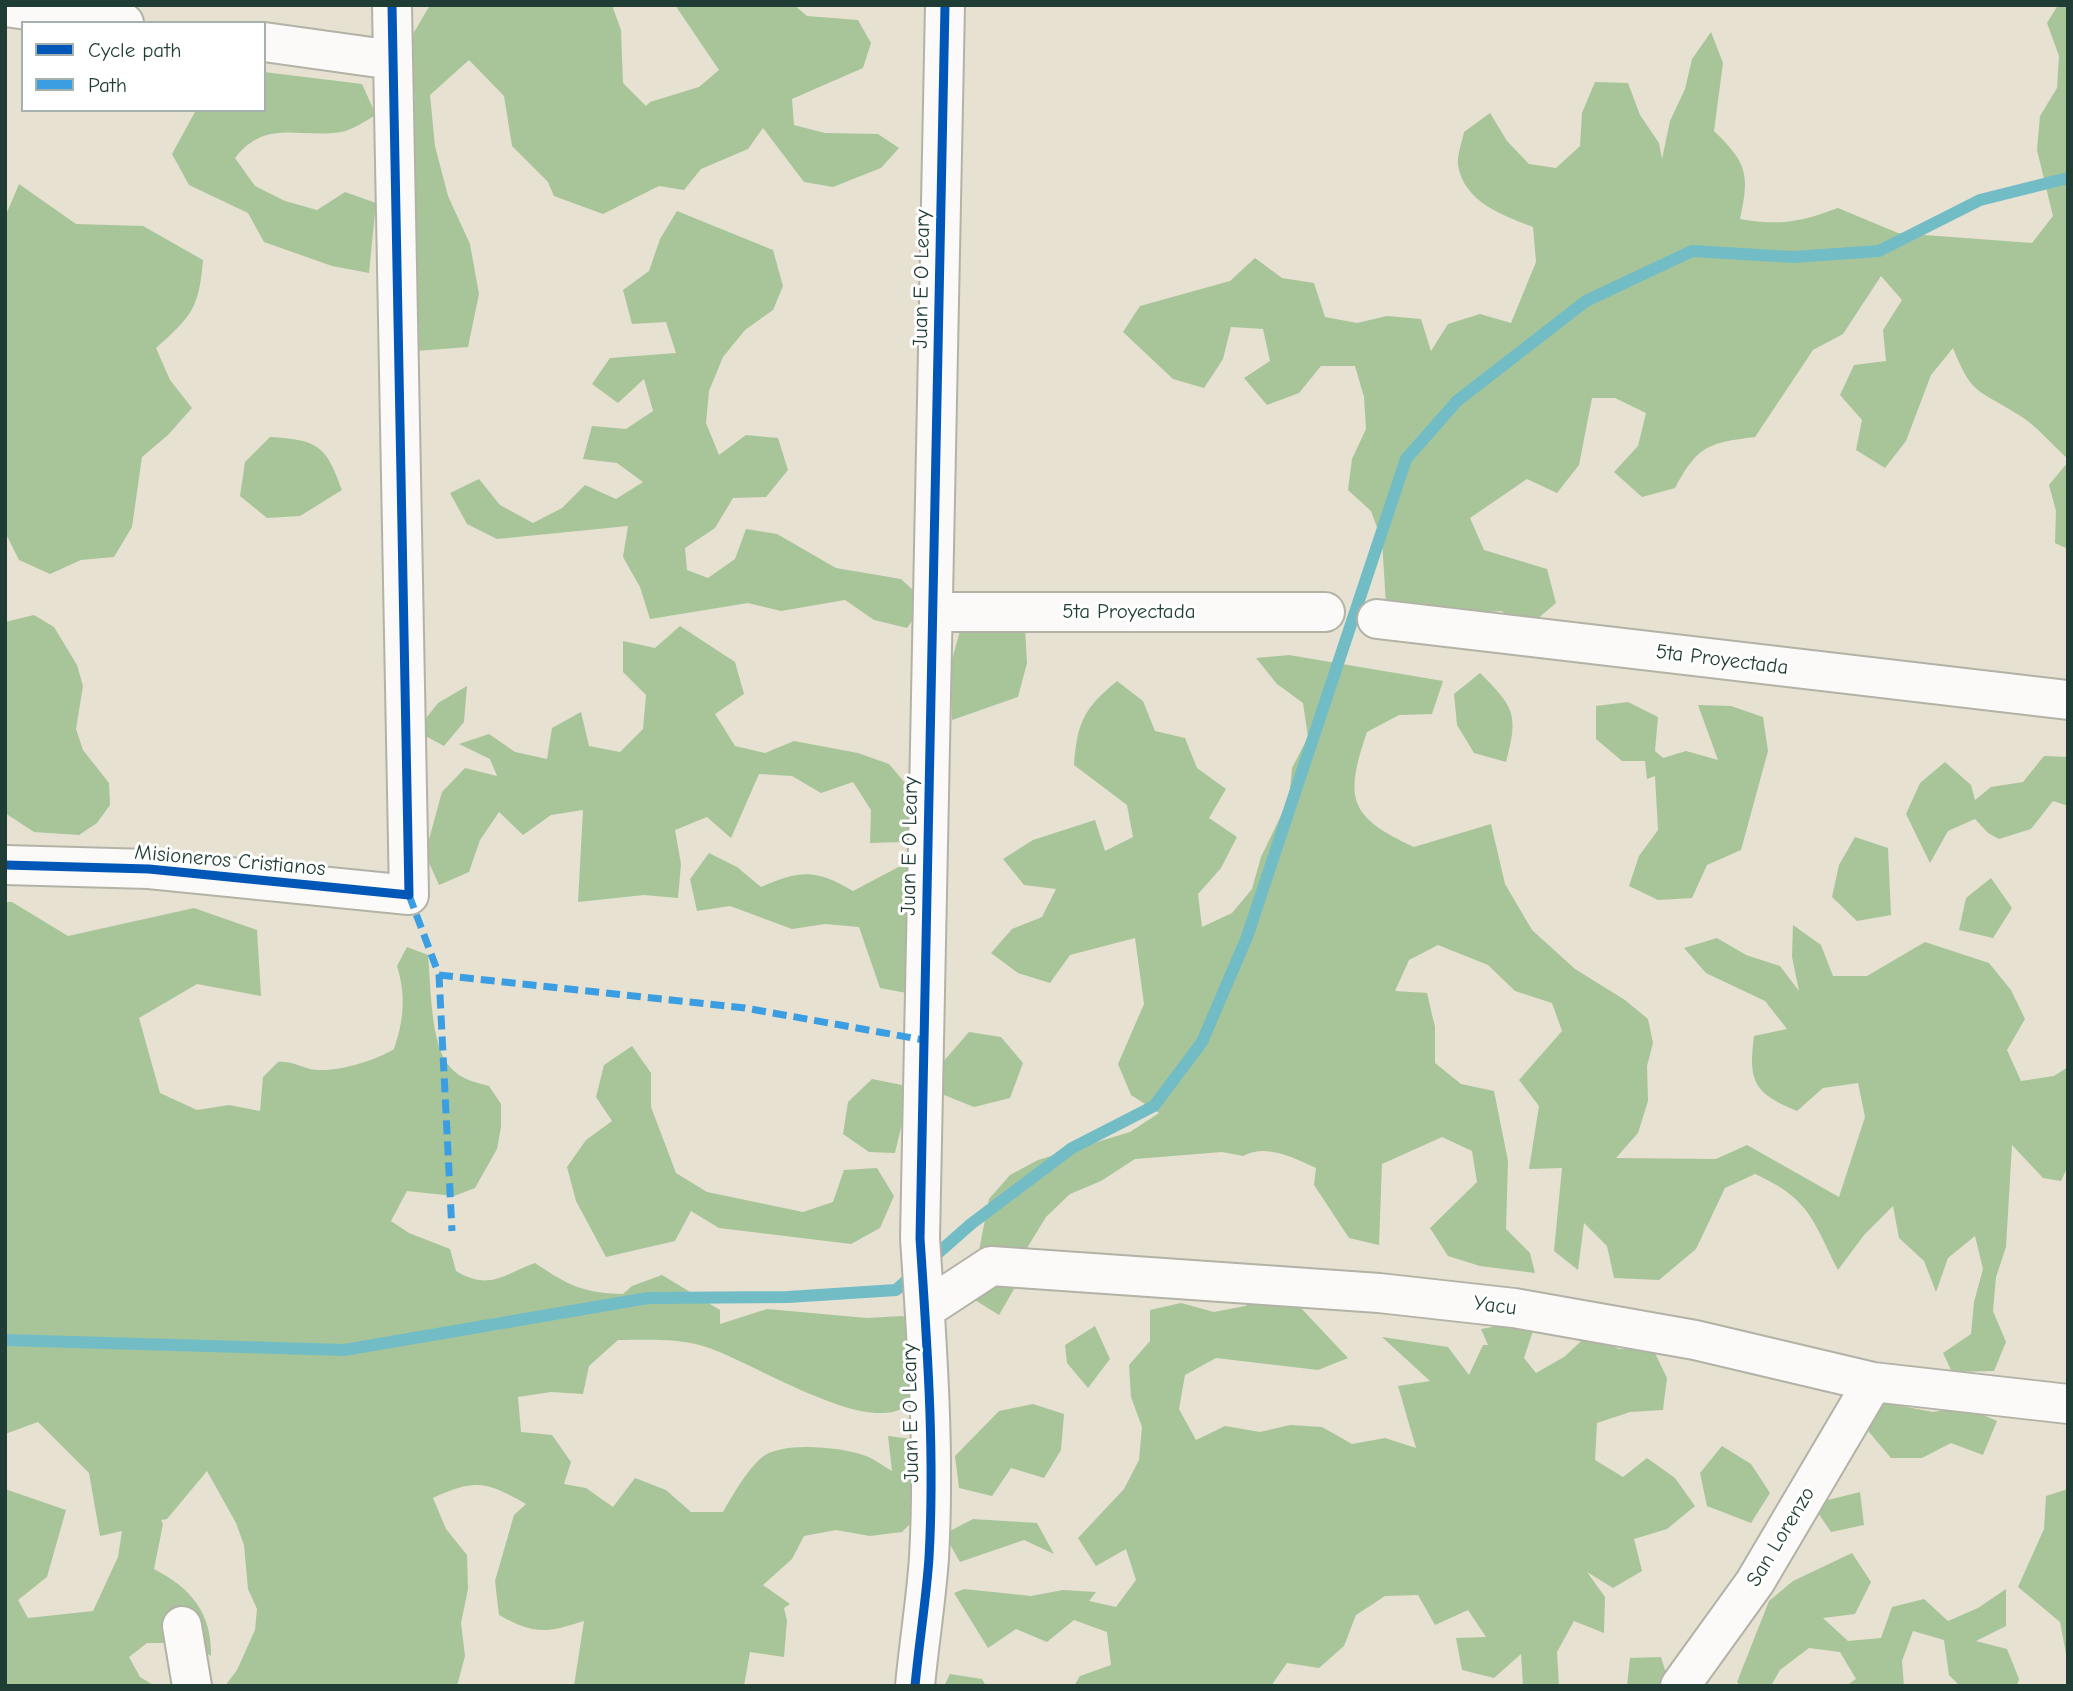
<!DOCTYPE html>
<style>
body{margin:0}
#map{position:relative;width:2073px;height:1691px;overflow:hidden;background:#e6e1d1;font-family:"Comic Neue",sans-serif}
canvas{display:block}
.frame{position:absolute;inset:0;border:7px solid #1f3d34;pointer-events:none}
.legend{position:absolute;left:21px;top:21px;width:245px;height:91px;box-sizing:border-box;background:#fff;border:2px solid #a5b1ae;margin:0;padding:9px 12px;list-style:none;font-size:21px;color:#1f3d34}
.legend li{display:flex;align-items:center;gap:14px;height:35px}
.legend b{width:35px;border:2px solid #a5b1ae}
</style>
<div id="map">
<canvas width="2073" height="1691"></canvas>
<div class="frame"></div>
<ul class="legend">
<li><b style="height:9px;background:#0057b8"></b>Cycle path</li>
<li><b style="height:9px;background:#3c9ee2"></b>Path</li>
</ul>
</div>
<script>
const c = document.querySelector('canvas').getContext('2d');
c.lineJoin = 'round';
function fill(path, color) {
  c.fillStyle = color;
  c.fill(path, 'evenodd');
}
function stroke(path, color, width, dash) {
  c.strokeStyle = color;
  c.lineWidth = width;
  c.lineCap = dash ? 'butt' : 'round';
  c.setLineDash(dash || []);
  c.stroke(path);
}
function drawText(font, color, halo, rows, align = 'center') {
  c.font = font + ' "Comic Neue",sans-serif';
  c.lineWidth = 6;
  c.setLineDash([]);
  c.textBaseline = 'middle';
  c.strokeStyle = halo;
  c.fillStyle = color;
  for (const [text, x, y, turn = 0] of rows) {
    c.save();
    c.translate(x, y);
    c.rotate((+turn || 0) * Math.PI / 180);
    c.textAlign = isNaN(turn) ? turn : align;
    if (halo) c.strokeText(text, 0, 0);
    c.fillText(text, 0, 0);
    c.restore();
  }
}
const forest = new Path2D(`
 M 430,5 L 612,5 L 621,30 L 623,83 L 646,106 L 650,102 L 699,87 L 719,70 L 675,5 L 794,5 L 807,16 L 858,20 L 871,43 L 863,68 L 792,99 L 794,125 L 825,133 L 878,134 L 899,148 L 881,168 L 833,187 L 804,182 L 763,128 L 748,149 L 701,169 L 684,190 L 659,186 L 603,214 L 554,196 L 548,182 L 512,146 L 504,96 L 469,60 L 430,95 L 435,146 L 448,196 L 470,244 L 479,294 L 468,347 L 416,351 L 405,148 L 415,97 L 406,46 Z
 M 2058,5 L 2068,5 L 2068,459 C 2052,445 2037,426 2019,415 C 1978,389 1972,396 1953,348 L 1931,375 L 1906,441 L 1885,468 L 1856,450 L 1862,420 L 1840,395 L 1854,365 L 1886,361 L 1883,330 L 1902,300 L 1881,276 L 1843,334 L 1813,350 L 1755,437 C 1707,443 1698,446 1675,488 L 1642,497 L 1614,472 L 1638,446 L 1646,413 L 1615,398 L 1592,398 L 1579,465 L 1557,493 L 1527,479 L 1470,518 L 1484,550 L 1547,569 L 1556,603 L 1529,626 L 1501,611 L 1469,614 L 1386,604 L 1382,541 L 1371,511 L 1348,490 L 1352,459 L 1366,429 L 1364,397 L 1355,366 L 1321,366 L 1299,393 L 1267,405 L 1244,378 L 1270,361 L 1263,329 L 1231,327 L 1223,359 L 1204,388 L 1173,379 L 1123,332 L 1140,306 L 1230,281 L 1255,258 L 1282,278 L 1314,283 L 1325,317 L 1357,323 L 1387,316 L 1421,319 L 1431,351 L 1448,324 L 1480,314 L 1511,323 L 1536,262 L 1533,227 C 1502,215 1464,202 1458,165 C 1457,155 1462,142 1464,132 L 1490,113 L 1507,141 L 1529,164 L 1556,168 L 1580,146 L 1582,113 L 1595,82 L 1628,83 L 1640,115 L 1659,143 L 1662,159 L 1670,121 L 1685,89 L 1692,59 L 1711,32 L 1723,63 L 1714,131 C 1747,163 1750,174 1740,219 C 1779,226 1801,222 1838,208 L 1898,233 L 2032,243 L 2053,216 L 2037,150 L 2040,116 L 2057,88 L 2059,56 L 2047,23 Z
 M 264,72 L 362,84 L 376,115 C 365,121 353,130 341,132 C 298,139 267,118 235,158 L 255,186 L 285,201 L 317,210 L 345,192 L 376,203 L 369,273 L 332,266 L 264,242 L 248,213 L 189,185 L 172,154 L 196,110 L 264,110 Z
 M 19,184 L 76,224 L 143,226 L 203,260 C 199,308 192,316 156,348 L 170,380 L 192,408 L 168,435 L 142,457 L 132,527 L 114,557 L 81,560 L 50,574 L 19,560 L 5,532 L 5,217 Z
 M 677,211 L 773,250 L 783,286 L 773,310 L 745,330 L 723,357 L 709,391 L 706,423 L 719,455 L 746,435 L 778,438 L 788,470 L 766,497 L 733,498 L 715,528 L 685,548 L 687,570 L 708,578 L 735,559 L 746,529 L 777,534 L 836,568 L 901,579 L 926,602 L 907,628 L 874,620 L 845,600 L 781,611 L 748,603 L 650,619 L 640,587 L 623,557 L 628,526 L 497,539 L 467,524 L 450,493 L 479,479 L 500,505 L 533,523 L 562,508 L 585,485 L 616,499 L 643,482 L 617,463 L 583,459 L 592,426 L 626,429 L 653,411 L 644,379 L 618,403 L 592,384 L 610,358 L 676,353 L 666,322 L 632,324 L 623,290 L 649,271 L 660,239 Z
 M 270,437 C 318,440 326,445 342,490 L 300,516 L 267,518 L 240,496 L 245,462 Z
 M 2068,462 L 2068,549 L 2055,543 L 2056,511 L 2049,485 Z
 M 34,615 L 54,627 L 77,665 L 83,686 L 76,729 L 83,750 L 109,783 L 110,805 L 97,823 L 79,835 L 34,832 L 5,813 L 5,622 Z
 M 680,626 L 735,662 L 744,694 L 715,714 L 735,746 L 765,753 L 794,741 L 858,753 L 889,764 L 912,791 L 930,823 L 902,842 L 870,843 L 871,810 L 853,782 L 821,793 L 792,776 L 759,774 L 731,838 L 707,817 L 675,830 L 681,864 L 678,898 L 644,895 L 578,902 L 583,810 L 551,815 L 523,835 L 499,812 L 480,840 L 469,872 L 439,885 L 425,854 L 442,792 L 465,768 L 497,776 L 490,759 L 459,744 L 489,734 L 515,752 L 547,759 L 552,728 L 581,712 L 589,746 L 620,752 L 643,729 L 646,695 L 623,672 L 623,641 L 655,648 Z
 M 1025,627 L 1027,663 L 1018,697 L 952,720 L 951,663 L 960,631 Z
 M 1289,655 L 1443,681 L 1432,714 L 1399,715 L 1367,732 C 1344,799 1349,817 1414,847 L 1491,824 L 1505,884 L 1532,930 L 1575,969 L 1625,1000 L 1648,1019 L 1653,1043 L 1647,1066 L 1648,1101 L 1638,1133 L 1616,1158 L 1716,1159 L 1747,1145 L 1839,1197 L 1865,1117 L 1858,1083 L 1823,1088 L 1797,1111 C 1754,1093 1748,1082 1754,1036 L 1787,1029 L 1765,1001 L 1706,973 L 1684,948 L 1717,938 L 1746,955 L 1780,966 L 1799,991 L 1792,957 L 1793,925 L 1821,945 L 1833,976 L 1867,976 L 1925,942 L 1989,963 L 2011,990 L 2025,1019 L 2007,1050 L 2021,1081 L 2054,1076 L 2068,1067 L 2068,1166 L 2061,1181 L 2043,1178 L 2012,1145 L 2006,1247 L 1996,1277 L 1993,1311 L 2006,1342 L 1994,1371 L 1952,1372 L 1943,1353 L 1971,1334 L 1974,1302 L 1983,1269 L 1975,1236 L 1948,1258 L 1936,1292 L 1924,1261 L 1899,1238 L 1893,1206 L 1864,1235 L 1838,1270 C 1812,1219 1810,1199 1755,1174 L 1725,1188 L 1696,1249 L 1659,1280 L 1614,1278 L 1607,1246 L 1584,1223 L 1578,1270 L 1554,1251 L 1562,1168 L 1529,1169 L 1539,1106 L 1519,1080 L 1562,1031 L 1552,1003 L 1515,991 L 1488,965 L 1438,945 L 1409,960 L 1395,991 L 1427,993 L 1435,1027 L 1435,1063 L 1461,1084 L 1494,1091 L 1508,1161 L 1506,1229 L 1530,1253 L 1535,1273 L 1480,1266 L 1448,1256 L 1430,1228 L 1477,1182 L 1472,1151 L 1442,1137 L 1382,1164 L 1379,1245 L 1349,1238 L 1314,1185 L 1316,1168 C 1294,1158 1266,1143 1243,1156 L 1222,1152 L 1135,1159 L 1101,1181 L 1070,1194 L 1046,1217 L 1027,1248 L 1018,1282 L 999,1315 L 970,1297 L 989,1199 L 1010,1175 L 1038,1160 L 1130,1132 L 1159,1113 L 1131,1095 L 1118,1064 L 1144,1004 L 1135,938 L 1070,955 L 1050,983 L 1018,973 L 991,953 L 1012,929 L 1042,917 L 1056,889 L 1024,885 L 1003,859 L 1033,840 L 1095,820 L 1105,851 L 1133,837 L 1127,805 L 1074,765 C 1077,723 1084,708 1117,681 L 1143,701 L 1155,731 L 1185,738 L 1197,768 L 1226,789 L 1209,818 L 1237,837 L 1221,868 L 1198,894 L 1202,927 L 1232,913 L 1252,889 L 1261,857 L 1289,799 L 1292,768 L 1308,737 L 1303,703 L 1277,684 L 1256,658 Z
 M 1480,673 C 1514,707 1519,714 1506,762 L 1474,753 L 1457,725 L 1454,694 Z
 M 467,686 L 464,722 L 444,746 L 416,731 L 438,703 Z
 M 1628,702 L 1658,717 L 1655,751 L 1663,758 L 1686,751 L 1718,760 L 1698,705 L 1731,706 L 1763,717 L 1768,751 L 1741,850 L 1707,865 L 1692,898 L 1658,900 L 1629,886 L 1639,856 L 1658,830 L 1655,776 L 1647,779 L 1645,761 L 1622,761 L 1596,739 L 1596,706 Z
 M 2044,756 L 2068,757 L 2068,806 L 2053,801 L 2031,829 L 1999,839 L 1988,833 L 1975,819 L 1948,831 L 1930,863 L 1906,814 L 1920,783 L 1945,762 L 1971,785 L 1975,800 L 1991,787 L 2023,782 Z
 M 1855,837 L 1888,848 L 1891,915 L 1857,921 L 1832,897 L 1839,865 Z
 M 709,853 L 737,867 L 761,887 C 801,870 815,869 853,891 L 910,861 L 912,994 L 880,988 L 859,927 L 825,924 L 792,929 L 730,906 L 697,911 L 690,879 Z
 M 1991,878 L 2012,908 L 1993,938 L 1959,930 L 1966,898 Z
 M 5,902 L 12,902 L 68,936 L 194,908 L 257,930 L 261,996 L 197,984 L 139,1018 L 160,1093 L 197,1110 L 229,1105 L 260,1111 L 263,1077 L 278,1062 C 291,1061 298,1066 310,1069 C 333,1074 375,1061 394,1049 C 404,1020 406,995 397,966 L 407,947 L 428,955 C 431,984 430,1046 450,1067 C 460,1079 474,1082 489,1086 L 501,1104 L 501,1127 L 497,1149 L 475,1188 L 454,1196 L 407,1191 L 391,1221 L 409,1233 L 450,1249 L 456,1271 C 490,1291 502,1275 535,1263 C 568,1285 582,1293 623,1294 L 632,1286 L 662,1275 L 720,1310 L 720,1324 L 767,1309 L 867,1318 L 902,1316 L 932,1324 L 926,1387 C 919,1393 911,1403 903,1408 C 860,1433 748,1359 703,1346 C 677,1338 645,1340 618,1340 L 589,1366 L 583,1394 L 551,1392 L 518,1397 L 521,1432 L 552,1435 L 571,1462 L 564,1484 L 586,1488 L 613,1507 L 635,1478 L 666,1490 L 691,1512 L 723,1512 C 734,1493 745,1473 761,1458 C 781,1441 839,1447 863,1455 C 873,1458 883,1466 892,1471 L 888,1436 L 920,1440 L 924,1510 L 902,1532 L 870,1536 L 836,1530 L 804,1536 L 792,1559 L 763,1585 L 790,1604 L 784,1608 L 787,1621 L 784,1657 L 750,1652 L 744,1686 L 574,1686 L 584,1621 C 546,1633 535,1635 499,1615 L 495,1581 L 514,1515 L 526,1504 C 486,1481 475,1479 433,1498 L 446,1529 L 467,1555 L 468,1589 L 461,1623 L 465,1656 L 457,1686 L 225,1686 L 237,1670 L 255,1630 L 257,1609 L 248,1589 L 244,1545 L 236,1523 L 207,1471 L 167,1519 L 161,1520 L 163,1524 L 154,1569 C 191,1588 212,1613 211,1656 L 192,1644 L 170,1643 L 147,1643 L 129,1657 L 140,1677 L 155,1686 L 5,1686 L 5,1489 L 66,1510 L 47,1577 L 18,1600 L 28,1618 L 93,1611 L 118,1557 L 122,1531 L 100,1536 L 89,1473 L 38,1422 L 5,1434 Z
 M 969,1032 L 1001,1037 L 1023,1063 L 1010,1098 L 974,1107 L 944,1095 L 942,1063 Z
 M 632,1046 L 651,1073 L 651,1107 L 676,1173 L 707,1192 L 803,1212 L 833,1202 L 844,1170 L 877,1168 L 894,1196 L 880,1228 L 851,1244 L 719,1228 L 691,1211 L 675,1241 L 606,1257 L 576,1201 L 567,1167 L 586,1140 L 612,1121 L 596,1097 L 604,1065 Z
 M 872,1079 L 902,1085 L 903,1119 L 895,1153 L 869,1152 L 843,1134 L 848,1102 Z
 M 1274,1291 L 1301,1308 L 1348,1358 L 1318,1370 L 1216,1358 L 1185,1375 L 1179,1409 L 1196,1440 L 1225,1426 L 1260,1432 L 1290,1425 L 1322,1427 L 1352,1444 L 1385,1438 L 1416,1448 L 1398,1386 L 1430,1381 L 1382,1337 L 1448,1347 L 1469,1375 L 1483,1345 L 1488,1345 L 1481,1329 L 1537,1319 L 1524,1358 L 1536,1373 L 1564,1357 L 1588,1335 L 1619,1349 L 1652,1347 L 1667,1378 L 1663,1410 L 1630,1412 L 1597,1423 L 1595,1460 L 1623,1477 L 1647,1458 L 1675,1478 L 1695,1506 L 1667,1529 L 1634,1539 L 1642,1571 L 1613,1588 L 1587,1572 L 1605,1597 L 1604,1633 L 1574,1621 L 1557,1652 L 1559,1686 L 1523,1686 L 1521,1654 L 1494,1678 L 1462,1670 L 1456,1638 L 1486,1637 L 1468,1610 L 1435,1625 L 1418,1595 L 1385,1596 L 1356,1615 L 1344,1646 L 1319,1668 L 1287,1663 L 1271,1686 L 1074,1686 L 1080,1676 L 1111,1665 L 1107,1632 L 1074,1620 L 1047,1642 L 1016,1629 L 988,1648 L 954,1593 L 964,1589 L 1031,1596 L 1063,1590 L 1096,1592 L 1089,1601 L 1116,1607 L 1136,1580 L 1126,1549 L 1096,1566 L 1078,1538 L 1124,1489 L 1139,1460 L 1142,1427 L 1131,1397 L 1129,1365 L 1150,1341 L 1150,1310 L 1181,1303 L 1214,1312 L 1245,1306 Z
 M 1095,1326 L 1110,1359 L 1088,1388 L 1067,1363 L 1065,1345 Z
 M 1865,1399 L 1933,1412 L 1965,1407 L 1997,1421 L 1983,1455 L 1951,1443 L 1922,1458 L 1891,1458 L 1869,1432 Z
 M 1033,1404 L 1064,1414 L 1061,1450 L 1044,1478 L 1011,1468 L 992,1496 L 959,1488 L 955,1456 L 999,1411 Z
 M 1722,1446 L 1751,1464 L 1770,1493 L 1751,1523 L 1707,1506 L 1700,1473 Z
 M 2068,1489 L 2068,1658 L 2067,1659 L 2060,1622 L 2018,1587 L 2044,1529 L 2046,1496 Z
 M 1860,1492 L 1864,1525 L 1831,1532 L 1812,1504 Z
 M 973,1519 L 1037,1523 L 1054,1554 L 1024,1540 L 960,1562 L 944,1534 Z
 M 1852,1553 L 1871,1582 L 1855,1614 L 1823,1618 L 1848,1641 L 1881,1638 L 1892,1607 L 1924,1599 L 1948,1621 L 1978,1608 L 2006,1589 L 2006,1626 L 1976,1641 L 2007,1649 L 2019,1679 L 2017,1686 L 1960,1686 L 1949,1675 L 1944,1640 L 1913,1631 L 1902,1661 L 1904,1686 L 1846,1686 L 1856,1679 L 1840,1652 L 1809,1648 L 1780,1670 L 1771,1686 L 1741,1686 L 1737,1682 L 1769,1601 L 1793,1581 Z
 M 1661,1657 L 1670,1686 L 1627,1686 L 1630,1658 Z
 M 950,1674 L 982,1679 L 986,1686 L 944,1686 Z`);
const stream = new Path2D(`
 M 929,1261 L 971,1224 L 1072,1148 L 1154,1106 L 1202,1042 L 1247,937 L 1406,459 L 1457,401 L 1586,301 L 1692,251 L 1793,257 L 1879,251 L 1980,200 L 2068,178
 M 5,1340 L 344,1350 L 648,1298 L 788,1297 L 896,1290 L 915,1273`);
const minor = new Path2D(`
 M 5,7 L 124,23
 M 264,42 L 393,60
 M 933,612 L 1325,612
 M 1377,619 L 2068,700
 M 5,865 L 149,869 L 409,895 L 392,5
 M 927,1308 L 991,1266 L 1379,1293 L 1514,1308 L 1695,1340 L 1873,1382 L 2068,1404
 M 182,1626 L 192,1686
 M 915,1686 C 919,1643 926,1601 929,1558 C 935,1451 927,1344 920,1238 L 945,5
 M 1680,1686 L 1755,1582 L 1873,1382`);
const quiet = new Path2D(`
 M 409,895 L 439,975 L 452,1231
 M 439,975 L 745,1008 L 924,1040`);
const cycleway = new Path2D(`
 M 5,865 L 149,869 L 409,895 L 392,5
 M 915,1686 C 919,1643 926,1601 929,1558 C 935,1451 927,1344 920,1238 L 945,5`);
const streetNames = [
 ["Juan E O Leary",922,279,-89],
 ["5ta Proyectada",1129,612],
 ["5ta Proyectada",1722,660,7],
 ["Juan E O Leary",910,846,-89],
 ["Misioneros Cristianos",230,861,5],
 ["Yacu",1495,1306,7],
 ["Juan E O Leary",911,1413,-91],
 ["San Lorenzo",1781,1537,-59]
];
fill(forest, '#a8c599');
stroke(stream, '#72bcc6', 12);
stroke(minor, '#b2b2a7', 42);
stroke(minor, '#fbfaf8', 38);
stroke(quiet, '#3c9ee2', 7, [14, 7]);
stroke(cycleway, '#0057b8', 9);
drawText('21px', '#1f3d34', '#fff', streetNames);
</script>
